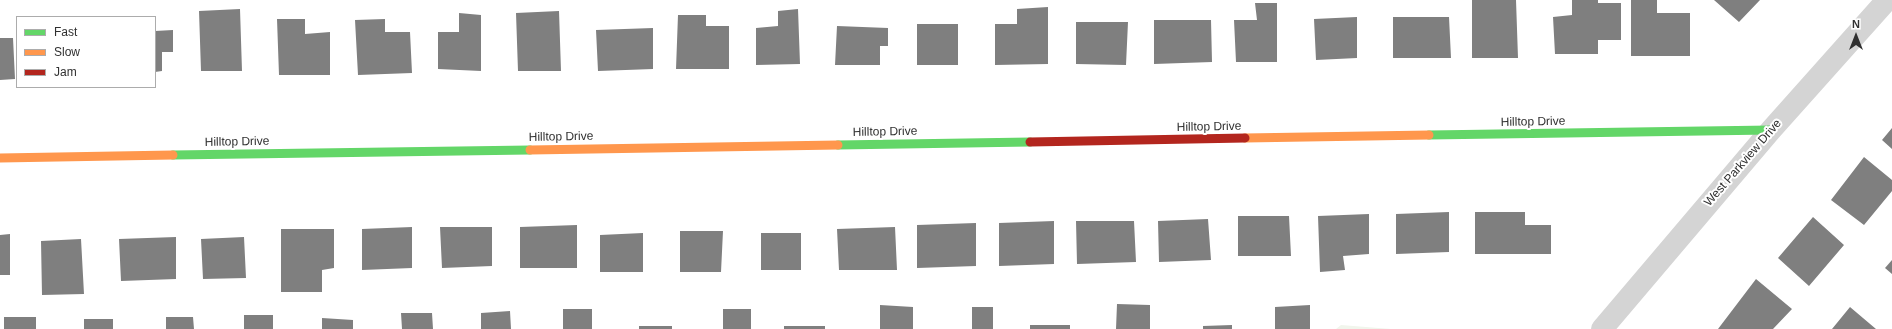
<!DOCTYPE html>
<style>
body{margin:0}
#map{position:relative;width:1892px;height:329px;overflow:hidden;background:#fff;font-family:Arial,sans-serif}
canvas{display:block}
.legend{position:absolute;left:16px;top:16px;width:140px;height:72px;box-sizing:border-box;background:#fff;border:1px solid #acacac;margin:0;padding:5px 7px;list-style:none;font-size:12px;color:#303030}
.legend li{display:flex;align-items:center;gap:8px;height:20px}
.legend b{width:20px;border:1px solid #acacac}
.north{position:absolute;left:1836px;top:16px;width:40px;height:40px;-webkit-text-stroke:3px #fff;paint-order:stroke;rotate:0deg;font-size:11px;font-weight:700;line-height:16px;text-align:center;color:#303030}
.north::after{content:'';display:block;margin:auto;width:14px;height:18px;background:#303030;clip-path:polygon(50% 0,100% 100%,50% 72%,0 100%)}
</style>
<div id="map">
<canvas width="1892" height="329"></canvas>
<ul class="legend">
<li><b style="height:5px;background:#63d668"></b>Fast</li>
<li><b style="height:5px;background:#ff974d"></b>Slow</li>
<li><b style="height:5px;background:#b3261e"></b>Jam</li>
</ul>
<div class="north">N</div>
</div>
<script>
const c = document.querySelector('canvas').getContext('2d');
c.lineJoin = 'round';
function fill(path, color) {
  c.fillStyle = color;
  c.fill(path, 'evenodd');
}
function stroke(path, color, width, dash) {
  c.strokeStyle = color;
  c.lineWidth = width;
  c.lineCap = dash ? 'butt' : 'round';
  c.setLineDash(dash || []);
  c.stroke(path);
}
function drawText(font, color, halo, rows, align = 'center') {
  c.font = font + ' Arial,sans-serif';
  c.lineWidth = 4;
  c.setLineDash([]);
  c.textBaseline = 'middle';
  c.strokeStyle = halo;
  c.fillStyle = color;
  for (const [text, x, y, turn = 0] of rows) {
    c.save();
    c.translate(x, y);
    c.rotate((+turn || 0) * Math.PI / 180);
    c.textAlign = isNaN(turn) ? turn : align;
    if (halo) c.strokeText(text, 0, 0);
    c.fillText(text, 0, 0);
    c.restore();
  }
}
const green = new Path2D(`
 M 1341,325 L 1391,329 L 1336,329 Z`);
const building = new Path2D(`
 M 1472,0 L 1516,0 L 1518,58 L 1472,58 Z
 M 1572,0 L 1598,0 L 1598,3 L 1621,3 L 1621,40 L 1598,40 L 1598,54 L 1555,54 L 1553,17 L 1572,15 Z
 M 1631,0 L 1657,0 L 1657,13 L 1690,13 L 1690,56 L 1631,56 Z
 M 1714,0 L 1760,0 L 1739,22 Z
 M 1255,3 L 1277,3 L 1277,62 L 1236,62 L 1234,20 L 1257,20 Z
 M 1048,7 L 1048,64 L 995,65 L 995,24 L 1017,24 L 1017,9 Z
 M 240,9 L 242,71 L 201,71 L 199,11 Z
 M 798,9 L 800,64 L 756,65 L 756,28 L 778,26 L 778,11 Z
 M 559,11 L 561,71 L 518,71 L 516,13 Z
 M 459,13 L 481,15 L 481,71 L 438,69 L 438,32 L 459,32 Z
 M 678,15 L 706,15 L 706,26 L 729,26 L 729,69 L 676,69 Z
 M 1357,17 L 1357,58 L 1316,60 L 1314,19 Z
 M 1393,17 L 1449,17 L 1451,58 L 1393,58 Z
 M 277,19 L 305,19 L 305,34 L 330,32 L 330,75 L 279,75 Z
 M 385,19 L 385,32 L 410,32 L 412,73 L 358,75 L 355,20 Z
 M 1154,20 L 1211,20 L 1212,62 L 1154,64 Z
 M 1076,22 L 1128,22 L 1126,65 L 1076,64 Z
 M 917,24 L 958,24 L 958,65 L 917,65 Z
 M 837,26 L 888,28 L 888,46 L 880,46 L 880,65 L 835,65 Z
 M 653,28 L 653,69 L 598,71 L 596,30 Z
 M 173,30 L 173,52 L 162,52 L 162,71 L 155,72 L 155,31 Z
 M 0,38 L 13,38 L 15,79 L 0,80 Z
 M 1892,128 L 1892,149 L 1882,140 Z
 M 1864,157 L 1892,180 L 1892,191 L 1864,225 L 1831,200 Z
 M 1449,212 L 1449,252 L 1396,254 L 1396,214 Z
 M 1475,212 L 1525,212 L 1525,225 L 1551,225 L 1551,254 L 1475,254 Z
 M 1369,214 L 1369,254 L 1343,256 L 1345,270 L 1320,272 L 1318,216 Z
 M 1238,216 L 1289,216 L 1291,256 L 1238,256 Z
 M 1813,217 L 1844,245 L 1809,286 L 1778,258 Z
 M 1208,219 L 1211,260 L 1159,262 L 1158,221 Z
 M 1054,221 L 1054,264 L 999,266 L 999,223 Z
 M 1076,221 L 1134,221 L 1136,262 L 1077,264 Z
 M 976,223 L 976,266 L 917,268 L 917,225 Z
 M 577,225 L 577,268 L 520,268 L 520,227 Z
 M 412,227 L 412,268 L 362,270 L 362,229 Z
 M 440,227 L 492,227 L 492,266 L 442,268 Z
 M 895,227 L 897,270 L 839,270 L 837,229 Z
 M 281,229 L 334,229 L 334,268 L 322,270 L 322,292 L 281,292 Z
 M 680,231 L 723,231 L 721,272 L 680,272 Z
 M 643,233 L 643,272 L 600,272 L 600,235 Z
 M 761,233 L 801,233 L 801,270 L 761,270 Z
 M 10,234 L 10,275 L 0,275 L 0,235 Z
 M 176,237 L 176,279 L 121,281 L 119,239 Z
 M 244,237 L 246,278 L 203,279 L 201,239 Z
 M 81,239 L 84,294 L 42,295 L 41,241 Z
 M 1892,260 L 1892,274 L 1885,268 Z
 M 1756,279 L 1792,309 L 1773,329 L 1718,329 Z
 M 1117,304 L 1150,305 L 1150,329 L 1116,329 Z
 M 880,305 L 913,307 L 913,329 L 880,329 Z
 M 1310,305 L 1310,329 L 1275,329 L 1275,307 Z
 M 972,307 L 993,307 L 993,329 L 972,329 Z
 M 1850,307 L 1876,329 L 1832,329 Z
 M 563,309 L 592,309 L 592,329 L 563,329 Z
 M 723,309 L 751,309 L 751,329 L 723,329 Z
 M 510,311 L 511,329 L 481,329 L 481,313 Z
 M 401,313 L 432,313 L 433,329 L 402,329 Z
 M 244,315 L 273,315 L 273,329 L 244,329 Z
 M 4,317 L 36,317 L 36,329 L 4,329 Z
 M 166,317 L 193,317 L 194,329 L 166,329 Z
 M 322,318 L 353,320 L 353,329 L 322,329 Z
 M 84,319 L 113,319 L 113,329 L 84,329 Z
 M 1030,325 L 1070,325 L 1070,329 L 1030,329 Z
 M 1232,325 L 1232,329 L 1203,329 L 1203,326 Z
 M 639,326 L 672,326 L 672,329 L 639,329 Z
 M 784,326 L 825,326 L 825,329 L 784,329 Z`);
const street = new Path2D(`
 M 1602,329 L 1771,130 L 1887,0`);
const fast = new Path2D(`
 M 1429,135 L 1771,130
 M 838,145 L 1030,142
 M 173,155 L 530,150`);
const slow = new Path2D(`
 M 1245,138 L 1429,135
 M 530,150 L 838,145
 M 0,158 L 173,155`);
const jam = new Path2D(`
 M 1030,142 L 1245,138`);
const streetNames = [
 ["Hilltop Drive",1533,122,-1],
 ["Hilltop Drive",1209,127,-1],
 ["Hilltop Drive",885,132,-1],
 ["Hilltop Drive",561,137,-1],
 ["Hilltop Drive",237,142,-1],
 ["West Parkview Drive",1743,163,-49]
];
fill(green, '#f1f5ec');
fill(building, '#7f7f7f');
stroke(street, '#d4d4d4', 22);
stroke(fast, '#63d668', 9);
stroke(slow, '#ff974d', 9);
stroke(jam, '#b3261e', 9);
drawText('12px', '#303030', '#fff', streetNames);
</script>
